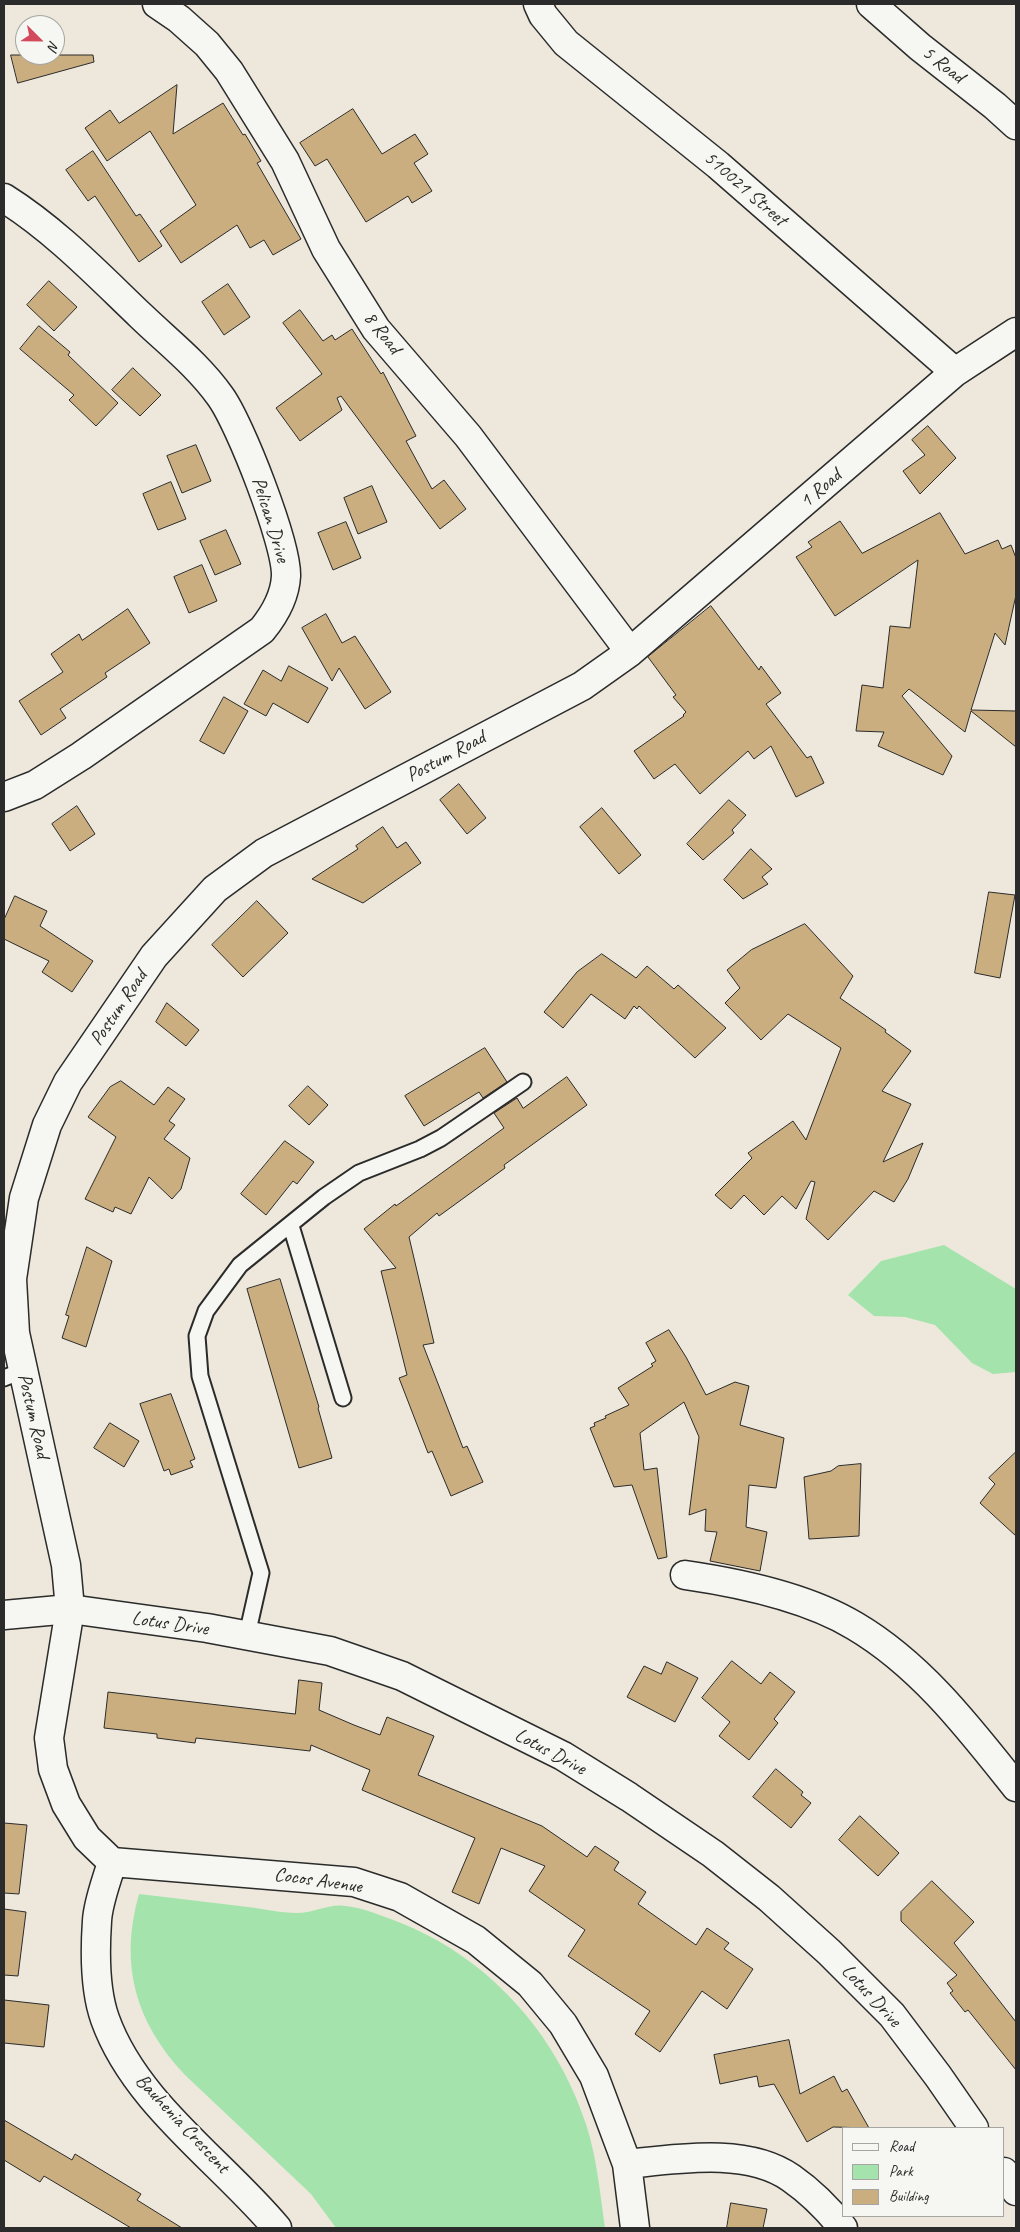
<!DOCTYPE html>
<style>
body{margin:0}
#map{position:relative;width:1020px;height:2232px;overflow:hidden;background:#ede8db;font-family:Caveat,sans-serif}
canvas{display:block}
.frame{position:absolute;inset:0;border:5px solid #2b2b2b;pointer-events:none}
.legend{position:absolute;left:842px;top:2127px;width:162px;height:90px;box-sizing:border-box;background:#f6f6f2;border:1px solid #a5a5a2;margin:0;padding:6px 9px;list-style:none;font-size:15px;color:#2b2b2b}
.legend li{display:flex;align-items:center;gap:10px;height:25px}
.legend b{width:25px;border:1px solid #a5a5a2}
.north{position:absolute;left:15px;top:15px;width:50px;height:50px;box-sizing:border-box;background:#f6f6f2;border:1px solid #a5a5a2;border-radius:50%;rotate:113deg;font-size:14px;font-weight:700;line-height:20px;text-align:center;color:#2b2b2b}
.north::after{content:'';display:block;margin:auto;width:18px;height:22px;background:#d1495b;clip-path:polygon(50% 0,100% 100%,50% 72%,0 100%)}
</style>
<div id="map">
<canvas width="1020" height="2232"></canvas>
<div class="frame"></div>
<ul class="legend">
<li><b style="height:6px;background:#f6f6f2"></b>Road</li>
<li><b style="height:14px;background:#a4e4ac"></b>Park</li>
<li><b style="height:14px;background:#caae7f"></b>Building</li>
</ul>
<div class="north">N</div>
</div>
<script>
const c = document.querySelector('canvas').getContext('2d');
c.lineJoin = 'round';
function fill(path, color) {
  c.fillStyle = color;
  c.fill(path, 'evenodd');
}
function stroke(path, color, width, dash) {
  c.strokeStyle = color;
  c.lineWidth = width;
  c.lineCap = dash ? 'butt' : 'round';
  c.setLineDash(dash || []);
  c.stroke(path);
}
function drawText(font, color, halo, rows, align = 'center') {
  c.font = font + ' Caveat,sans-serif';
  c.lineWidth = 5;
  c.setLineDash([]);
  c.textBaseline = 'middle';
  c.strokeStyle = halo;
  c.fillStyle = color;
  for (const [text, x, y, turn = 0] of rows) {
    c.save();
    c.translate(x, y);
    c.rotate((+turn || 0) * Math.PI / 180);
    c.textAlign = isNaN(turn) ? turn : align;
    if (halo) c.strokeText(text, 0, 0);
    c.fillText(text, 0, 0);
    c.restore();
  }
}
const green = new Path2D(`
 M 944,1245 L 1016,1289 L 1016,1372 L 993,1374 L 972,1363 L 935,1325 L 905,1317 L 874,1316 L 848,1295 L 881,1261 Z
 M 139,1894 C 176,1898 212,1903 248,1907 C 264,1909 281,1913 297,1913 C 313,1913 330,1903 346,1906 C 363,1908 380,1915 396,1921 C 487,1956 556,2032 586,2124 C 597,2158 600,2193 605,2228 L 336,2228 L 311,2194 L 185,2075 C 135,2022 119,1964 139,1894 Z`);
const building = new Path2D(`
 M 11,55 L 93,55 L 94,62 L 18,83 Z
 M 177,85 L 173,134 L 223,103 L 243,135 L 245,134 L 261,161 L 257,163 L 301,239 L 273,255 L 264,240 L 250,248 L 237,225 L 181,263 L 160,231 L 196,205 L 150,131 L 107,161 L 85,128 L 110,110 L 119,123 Z
 M 353,109 L 382,154 L 415,134 L 428,154 L 414,163 L 432,191 L 412,203 L 408,196 L 366,222 L 327,159 L 315,166 L 300,143 Z
 M 93,151 L 136,216 L 140,214 L 162,246 L 139,262 L 95,196 L 88,201 L 66,170 Z
 M 49,281 L 77,307 L 54,331 L 27,305 Z
 M 228,284 L 250,317 L 224,335 L 202,302 Z
 M 300,310 L 323,341 L 332,335 L 335,340 L 352,329 L 381,374 L 383,372 L 416,436 L 406,441 L 432,489 L 444,480 L 466,509 L 440,529 L 341,396 L 337,398 L 342,410 L 300,441 L 276,408 L 322,374 L 283,323 Z
 M 39,326 L 70,352 L 68,355 L 118,403 L 96,426 L 69,400 L 74,395 L 20,349 Z
 M 133,368 L 161,395 L 140,416 L 112,390 Z
 M 928,426 L 956,458 L 920,494 L 903,471 L 925,455 L 912,440 Z
 M 196,445 L 211,481 L 182,493 L 167,456 Z
 M 171,482 L 186,519 L 158,530 L 143,494 Z
 M 372,486 L 387,522 L 358,534 L 344,498 Z
 M 940,513 L 965,554 L 998,540 L 1002,549 L 1011,545 L 1016,558 L 1016,595 L 1005,645 L 995,633 L 971,710 L 1016,711 L 1016,747 L 971,711 L 965,732 L 909,689 L 902,696 L 952,756 L 943,775 L 878,746 L 884,732 L 856,731 L 862,685 L 883,688 L 890,626 L 910,628 L 918,560 L 835,616 L 796,557 L 812,547 L 808,542 L 840,521 L 862,553 Z
 M 346,522 L 361,558 L 333,570 L 318,533 Z
 M 226,530 L 241,564 L 215,575 L 200,541 Z
 M 202,565 L 217,601 L 189,613 L 174,577 Z
 M 711,606 L 759,670 L 761,666 L 781,693 L 766,704 L 807,758 L 811,756 L 824,783 L 796,797 L 771,746 L 754,759 L 748,751 L 700,794 L 675,764 L 654,779 L 634,751 L 684,716 L 683,715 L 686,712 L 673,697 L 676,695 L 648,657 Z
 M 128,609 L 150,643 L 105,673 L 107,677 L 60,709 L 66,718 L 41,735 L 19,701 L 63,672 L 51,654 L 79,634 L 82,640 Z
 M 326,614 L 342,643 L 355,636 L 391,692 L 365,709 L 339,668 L 332,681 L 302,628 Z
 M 289,666 L 328,688 L 308,723 L 273,703 L 266,716 L 244,704 L 263,670 L 281,681 Z
 M 224,697 L 248,711 L 224,754 L 200,741 Z
 M 459,784 L 486,818 L 467,834 L 440,800 Z
 M 729,800 L 746,815 L 732,830 L 734,833 L 703,860 L 687,844 Z
 M 77,806 L 95,834 L 70,851 L 52,824 Z
 M 602,808 L 641,855 L 619,874 L 580,827 Z
 M 383,827 L 397,848 L 406,842 L 421,863 L 363,903 L 312,879 L 358,849 L 356,846 Z
 M 751,849 L 772,869 L 762,877 L 768,884 L 743,899 L 724,880 Z
 M 989,892 L 1015,895 L 1000,978 L 975,973 Z
 M 15,896 L 47,911 L 40,926 L 93,961 L 72,992 L 42,972 L 49,961 L 4,939 L 4,920 Z
 M 257,901 L 288,933 L 243,977 L 212,945 Z
 M 805,924 L 853,976 L 840,998 L 886,1030 L 885,1032 L 911,1051 L 882,1091 L 911,1104 L 883,1162 L 923,1143 L 908,1179 L 894,1202 L 874,1191 L 828,1240 L 806,1219 L 815,1182 L 811,1181 L 796,1209 L 782,1196 L 764,1215 L 744,1195 L 731,1209 L 715,1195 L 752,1158 L 748,1153 L 793,1121 L 806,1140 L 841,1048 L 788,1014 L 761,1040 L 725,1003 L 740,988 L 727,970 L 751,950 Z
 M 602,954 L 636,978 L 647,966 L 674,989 L 678,985 L 726,1028 L 695,1058 L 639,1006 L 637,1009 L 634,1006 L 625,1019 L 591,994 L 563,1028 L 544,1012 L 577,972 Z
 M 167,1003 L 199,1030 L 186,1046 L 156,1022 Z
 M 485,1048 L 507,1082 L 483,1098 L 479,1092 L 424,1126 L 405,1096 Z
 M 567,1077 L 587,1105 L 504,1165 L 505,1168 L 439,1216 L 437,1213 L 409,1237 L 434,1343 L 423,1345 L 463,1448 L 467,1446 L 483,1482 L 451,1496 L 432,1451 L 428,1453 L 399,1378 L 407,1375 L 381,1271 L 396,1268 L 364,1229 L 395,1204 L 396,1206 L 504,1128 L 494,1113 L 517,1098 L 523,1108 Z
 M 121,1081 L 154,1105 L 168,1087 L 185,1099 L 169,1121 L 175,1125 L 164,1139 L 190,1158 L 181,1189 L 172,1199 L 149,1177 L 131,1214 L 115,1207 L 113,1212 L 85,1199 L 116,1137 L 88,1117 L 110,1087 Z
 M 308,1086 L 328,1105 L 309,1125 L 289,1106 Z
 M 285,1141 L 314,1162 L 297,1184 L 293,1181 L 266,1215 L 241,1194 Z
 M 87,1247 L 112,1261 L 86,1347 L 62,1338 L 69,1316 L 66,1315 Z
 M 280,1279 L 319,1407 L 318,1408 L 332,1458 L 299,1468 L 247,1289 Z
 M 669,1330 L 686,1357 L 706,1395 L 735,1382 L 749,1386 L 740,1425 L 784,1438 L 776,1488 L 749,1485 L 746,1527 L 767,1532 L 760,1571 L 710,1561 L 717,1532 L 705,1531 L 706,1509 L 689,1515 L 699,1437 L 684,1402 L 640,1433 L 644,1470 L 657,1468 L 667,1557 L 658,1559 L 632,1485 L 614,1487 L 590,1428 L 595,1426 L 594,1423 L 606,1418 L 605,1416 L 629,1405 L 618,1388 L 653,1366 L 651,1364 L 656,1361 L 646,1343 Z
 M 171,1394 L 195,1459 L 190,1461 L 193,1467 L 171,1475 L 169,1469 L 164,1471 L 140,1404 Z
 M 110,1423 L 139,1441 L 124,1467 L 94,1448 Z
 M 1016,1452 L 1016,1536 L 980,1503 L 995,1484 L 989,1478 Z
 M 861,1464 L 859,1536 L 809,1539 L 804,1477 L 831,1471 L 838,1466 Z
 M 732,1661 L 761,1684 L 770,1672 L 795,1692 L 774,1719 L 778,1723 L 749,1760 L 719,1736 L 730,1722 L 702,1698 Z
 M 667,1662 L 698,1678 L 675,1722 L 627,1697 L 644,1666 L 661,1674 Z
 M 299,1680 L 322,1683 L 319,1710 L 354,1725 L 380,1735 L 387,1717 L 434,1736 L 418,1775 L 542,1826 L 587,1857 L 595,1846 L 619,1862 L 614,1870 L 646,1892 L 638,1904 L 696,1945 L 707,1928 L 729,1943 L 724,1949 L 753,1969 L 727,2009 L 702,1991 L 660,2052 L 635,2034 L 650,2011 L 568,1956 L 585,1930 L 529,1891 L 545,1866 L 501,1848 L 479,1904 L 452,1892 L 475,1838 L 362,1790 L 370,1770 L 311,1745 L 310,1751 L 196,1738 L 195,1743 L 157,1738 L 157,1734 L 104,1728 L 108,1692 L 295,1714 Z
 M 776,1769 L 803,1792 L 801,1795 L 811,1803 L 791,1828 L 753,1797 Z
 M 860,1816 L 899,1853 L 878,1876 L 839,1840 Z
 M 4,1823 L 27,1825 L 19,1894 L 4,1893 Z
 M 932,1881 L 974,1922 L 954,1943 L 1016,2022 L 1016,2070 L 968,2010 L 965,2012 L 950,1993 L 953,1991 L 947,1983 L 957,1975 L 901,1921 L 901,1912 Z
 M 4,1909 L 26,1912 L 18,1976 L 4,1975 Z
 M 4,2000 L 49,2005 L 44,2047 L 4,2043 Z
 M 789,2040 L 800,2094 L 834,2076 L 842,2092 L 847,2089 L 869,2128 L 833,2127 L 807,2142 L 774,2084 L 759,2087 L 757,2076 L 720,2084 L 714,2055 Z
 M 4,2120 L 72,2160 L 75,2154 L 141,2194 L 137,2200 L 182,2228 L 131,2228 L 44,2176 L 40,2182 L 4,2160 Z
 M 731,2203 L 767,2209 L 763,2228 L 727,2228 Z`);
const service = new Path2D(`
 M 291,1226 L 343,1398
 M 4,1378 L 22,1371
 M 247,1635 L 261,1573 L 200,1376 L 197,1336 L 206,1311 L 240,1265 L 324,1197 L 359,1173 L 420,1149 L 441,1138 L 523,1082`);
const minor = new Path2D(`
 M 157,4 L 179,19 L 207,44 L 229,71 L 285,161 L 326,249 L 376,329 L 468,436 L 630,652
 M 538,4 L 543,15 L 566,43 L 718,165 L 955,372
 M 871,4 L 920,47 L 995,106 L 1016,125
 M 4,198 C 55,230 97,274 141,316 C 168,342 198,365 220,396 C 240,423 287,544 286,576 C 285,597 275,614 262,630 L 81,756 L 35,785 L 4,797
 M 685,1575 C 740,1583 807,1597 855,1626 C 921,1665 969,1728 1016,1787
 M 112,1862 C 107,1880 98,1902 97,1921 C 95,1950 95,1991 105,2019 C 135,2103 221,2161 277,2228
 M 627,2164 C 677,2159 747,2147 791,2178 C 811,2192 828,2209 843,2228
 M 635,2228 L 627,2164 L 594,2076 L 563,2024 L 530,1984 L 476,1940 L 400,1897 L 354,1882 L 112,1862 L 87,1838 L 66,1804 L 53,1769 L 49,1738 L 70,1609 L 66,1565 L 15,1333 L 12,1279 L 24,1198 L 47,1125 L 68,1082 L 154,956 L 215,889 L 264,853 L 582,686 L 630,652 L 955,372 L 1016,332`);
const tertiary = new Path2D(`
 M 4,1615 L 70,1609 L 207,1628 L 330,1651 L 402,1676 L 563,1756 L 629,1797 L 713,1854 L 769,1898 L 829,1952 L 892,2015 L 938,2076 L 974,2128
 M 1004,2172 L 1016,2191`);
const streetNames = [
 ["5 Road",943,65,38],
 ["510021 Street",745,189,41],
 ["8 Road",382,333,52],
 ["1 Road",821,489,-41],
 ["Pelican Drive",270,520,73],
 ["Postum Road",446,757,-28],
 ["Postum Road",119,1008,-56],
 ["Postum Road",33,1416,77],
 ["Lotus Drive",170,1624,8],
 ["Lotus Drive",550,1752,28],
 ["Cocos Avenue",318,1881,8],
 ["Lotus Drive",871,1996,47],
 ["Bauhenia Crescent",182,2124,47]
];
fill(green, '#a4e4ac');
fill(building, '#caae7f');
stroke(building, '#2b2b2b', 1);
stroke(service, '#2b2b2b', 19);
stroke(minor, '#2b2b2b', 31);
stroke(tertiary, '#2b2b2b', 31);
stroke(service, '#f6f6f2', 15);
stroke(minor, '#f6f6f2', 28);
stroke(tertiary, '#f6f6f2', 28);
drawText('20px', '#2b2b2b', '#f6f6f2', streetNames);
</script>
